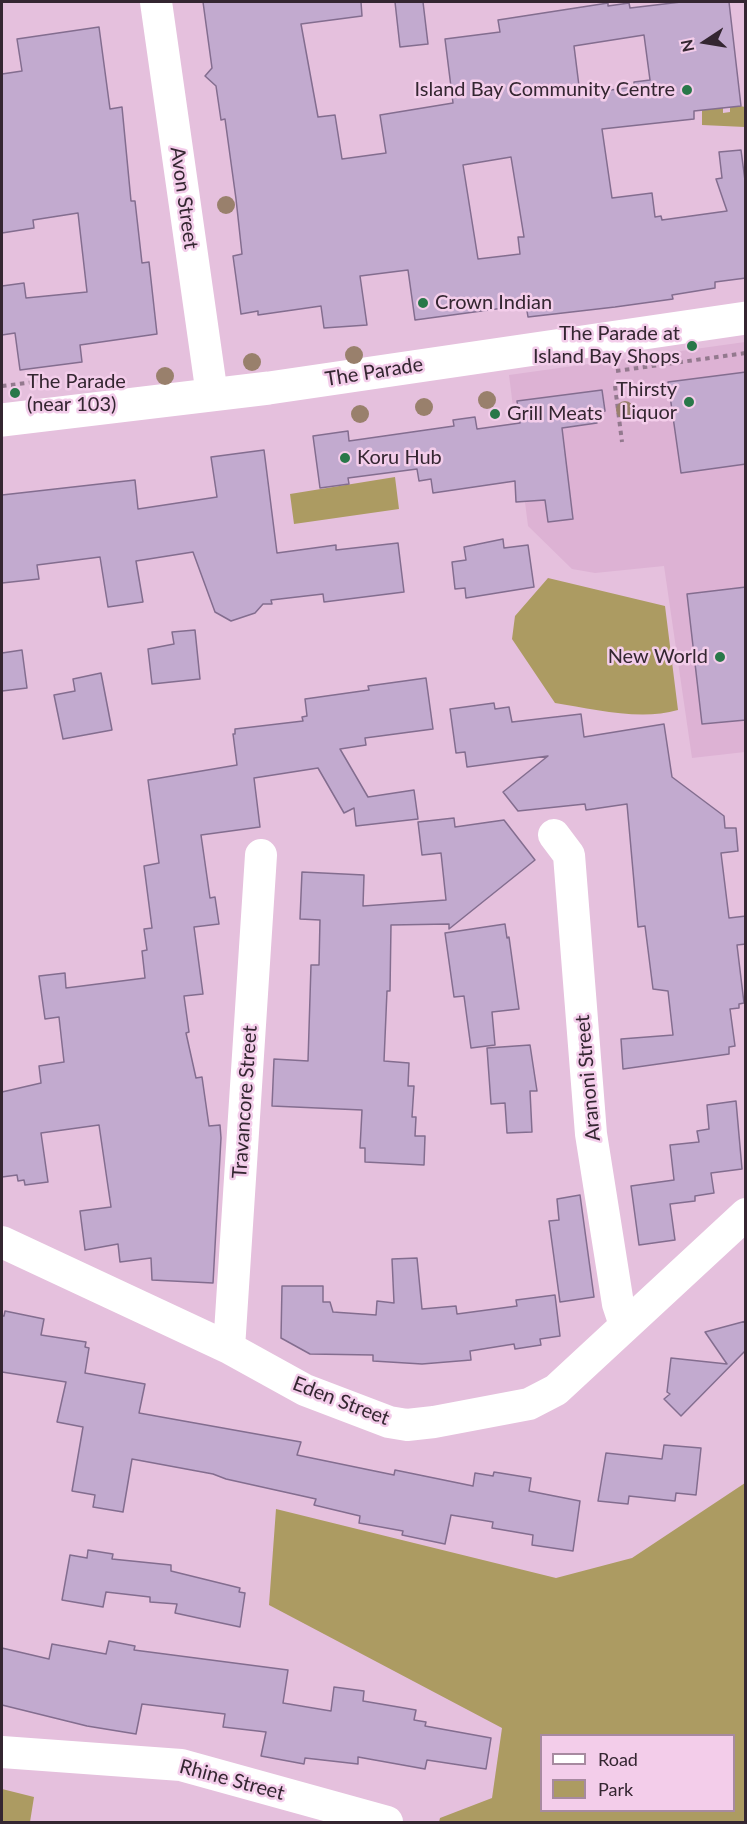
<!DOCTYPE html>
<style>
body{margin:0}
#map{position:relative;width:747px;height:1824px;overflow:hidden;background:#e5c0dd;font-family:Lato,sans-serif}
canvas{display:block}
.frame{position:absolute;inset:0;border:3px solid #342631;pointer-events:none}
.legend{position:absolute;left:540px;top:1734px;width:195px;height:78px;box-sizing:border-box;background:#f3cdea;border:2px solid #a78aa0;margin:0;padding:8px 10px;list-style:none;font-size:18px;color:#342631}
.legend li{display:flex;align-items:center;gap:12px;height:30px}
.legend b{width:30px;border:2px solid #a78aa0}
.north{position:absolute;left:675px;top:12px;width:60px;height:60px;-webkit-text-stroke:4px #f3cdea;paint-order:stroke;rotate:258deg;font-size:16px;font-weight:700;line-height:24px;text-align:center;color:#342631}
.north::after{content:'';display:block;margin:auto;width:21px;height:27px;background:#342631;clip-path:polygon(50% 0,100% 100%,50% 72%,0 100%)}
</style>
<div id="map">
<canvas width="747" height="1824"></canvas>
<div class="frame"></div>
<ul class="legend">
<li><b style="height:8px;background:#fff"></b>Road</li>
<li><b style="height:16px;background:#ac9b62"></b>Park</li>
</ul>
<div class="north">N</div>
</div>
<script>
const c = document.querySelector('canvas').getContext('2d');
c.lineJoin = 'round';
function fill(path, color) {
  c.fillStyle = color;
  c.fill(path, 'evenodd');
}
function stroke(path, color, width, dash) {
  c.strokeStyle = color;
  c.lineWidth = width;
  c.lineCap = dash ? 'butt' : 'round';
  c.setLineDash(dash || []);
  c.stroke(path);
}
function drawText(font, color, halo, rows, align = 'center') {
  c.font = font + ' Lato,sans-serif';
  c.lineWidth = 5;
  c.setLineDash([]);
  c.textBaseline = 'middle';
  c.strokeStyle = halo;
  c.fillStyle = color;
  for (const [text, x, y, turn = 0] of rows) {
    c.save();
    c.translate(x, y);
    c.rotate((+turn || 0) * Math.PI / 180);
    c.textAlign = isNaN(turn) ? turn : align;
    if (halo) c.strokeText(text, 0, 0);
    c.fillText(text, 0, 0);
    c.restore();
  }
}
const built = new Path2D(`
 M 745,342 L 745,752 L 692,758 L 664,566 L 595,573 L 572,569 L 528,526 L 509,375 Z`);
const green = new Path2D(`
 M 740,106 L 745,107 L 745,127 L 702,125 L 702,110 L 723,108 L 723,113 L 730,112 L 730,107 Z
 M 395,477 L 399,509 L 294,524 L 290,494 Z
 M 548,578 L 665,606 L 678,710 C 640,721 593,709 555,703 L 512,639 L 515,616 Z
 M 745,1483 L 745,1822 L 439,1822 L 440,1818 L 492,1798 L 502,1728 L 269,1605 L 276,1509 L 556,1578 L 632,1558 ZM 542,1736 L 734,1736 L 734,1810 L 542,1810 Z
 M 2,1789 L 34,1797 L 30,1822 L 2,1822 Z`);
const building = new Path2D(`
 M 203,2 L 361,2 L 362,16 L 301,24 L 318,117 L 335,115 L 342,159 L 386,153 L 380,115 L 453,103 L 445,39 L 500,32 L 498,20 L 608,3 L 608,6 L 629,3 L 630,8 L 681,2 L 729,2 L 741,106 L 694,111 L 694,119 L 602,129 L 612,198 L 652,193 L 655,217 L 661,216 L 662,220 L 727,211 L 716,179 L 722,178 L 719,152 L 741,150 L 746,188 L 746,278 L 715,282 L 715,288 L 672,295 L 673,299 L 615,307 L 528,317 L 526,305 L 415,320 L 408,270 L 360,276 L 367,325 L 324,328 L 321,306 L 258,315 L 258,311 L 241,314 L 233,256 L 242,254 L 236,199 L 225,119 L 221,120 L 216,86 L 205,76 L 212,68 ZM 644,35 L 650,80 L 634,82 L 634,87 L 580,94 L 574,46 ZM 511,157 L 524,237 L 518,237 L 520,254 L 478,259 L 463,165 Z
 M 395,2 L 423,2 L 428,44 L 400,47 Z
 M 99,27 L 110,109 L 122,107 L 131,201 L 135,201 L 142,263 L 149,262 L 157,334 L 80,345 L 82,362 L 20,370 L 15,333 L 2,335 L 2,286 L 24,283 L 26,298 L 87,292 L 78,213 L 33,220 L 34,228 L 2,233 L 2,74 L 22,71 L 17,39 Z
 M 746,372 L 746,464 L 681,473 L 668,382 Z
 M 602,390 L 605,411 L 596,412 L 597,423 L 562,428 L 573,519 L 548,522 L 545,500 L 516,502 L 515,481 L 433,493 L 431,479 L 419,481 L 417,469 L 348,478 L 349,484 L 320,488 L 313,436 L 348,431 L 349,441 L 454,426 L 453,420 L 475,417 L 477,429 L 520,423 L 517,401 Z
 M 264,450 L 277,553 L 336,545 L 336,550 L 398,543 L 404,592 L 324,602 L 323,594 L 271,600 L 272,604 L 263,604 L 255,613 L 231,621 L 215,612 L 193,552 L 136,561 L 143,602 L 108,607 L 100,557 L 37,565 L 39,579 L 2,583 L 2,495 L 135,480 L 138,509 L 217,497 L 211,457 Z
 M 503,539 L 504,548 L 528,545 L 534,587 L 466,598 L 465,588 L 455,589 L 452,562 L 466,560 L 464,547 Z
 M 746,587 L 746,720 L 702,724 L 687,594 Z
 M 195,630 L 200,679 L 152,684 L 148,649 L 174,644 L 172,632 Z
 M 22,650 L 27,688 L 2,691 L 2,653 Z
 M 101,673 L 112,730 L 63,739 L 54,695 L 75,691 L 73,679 Z
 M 426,678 L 433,729 L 365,738 L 366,745 L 340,749 L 368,797 L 414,790 L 418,819 L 356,826 L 354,808 L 344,813 L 318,768 L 254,778 L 260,827 L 201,835 L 210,898 L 215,897 L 219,924 L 194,927 L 203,994 L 184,996 L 189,1032 L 186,1033 L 196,1078 L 202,1077 L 209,1126 L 220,1125 L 221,1138 L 213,1283 L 152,1280 L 151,1258 L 120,1262 L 118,1244 L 85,1250 L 80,1211 L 111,1207 L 99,1125 L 41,1133 L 48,1182 L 25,1185 L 24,1180 L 18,1181 L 17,1175 L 2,1177 L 2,1092 L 41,1083 L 39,1066 L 64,1062 L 59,1017 L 45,1019 L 39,976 L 65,973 L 66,988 L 145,978 L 142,951 L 147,950 L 144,929 L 152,928 L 144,866 L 159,863 L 148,780 L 237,765 L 233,734 L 235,734 L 235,729 L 303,721 L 302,717 L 307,716 L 305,699 L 369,690 L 368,686 Z
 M 494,703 L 495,709 L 509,707 L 512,722 L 581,714 L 584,737 L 664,724 L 672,777 L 724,816 L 725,828 L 736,828 L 738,851 L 721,853 L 729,918 L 746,916 L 746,944 L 737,945 L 744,1003 L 739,1004 L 739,1008 L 730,1009 L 735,1046 L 729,1047 L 729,1054 L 623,1069 L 621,1039 L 673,1035 L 668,991 L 653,989 L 645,926 L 638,927 L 627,804 L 586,810 L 585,804 L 518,811 L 503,792 L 548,756 L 467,767 L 465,752 L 456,753 L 450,709 Z
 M 454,818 L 455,827 L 504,820 L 535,860 L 449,929 L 449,924 L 391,925 L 390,991 L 387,991 L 384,1061 L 409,1063 L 408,1086 L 414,1086 L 412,1117 L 416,1117 L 415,1136 L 425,1136 L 424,1165 L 365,1162 L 365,1148 L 360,1148 L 362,1110 L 272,1106 L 274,1059 L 308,1061 L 311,965 L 319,965 L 320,920 L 300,919 L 302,872 L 364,875 L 363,906 L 446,900 L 441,853 L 422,855 L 418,822 Z
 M 505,924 L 507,938 L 509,937 L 519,1009 L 492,1012 L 495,1045 L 471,1048 L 464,996 L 454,997 L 445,933 Z
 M 530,1045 L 537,1091 L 530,1091 L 532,1132 L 507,1133 L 505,1103 L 491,1104 L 487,1048 Z
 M 736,1101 L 742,1169 L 711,1173 L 714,1193 L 695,1196 L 695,1201 L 670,1204 L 675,1240 L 639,1245 L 631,1186 L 674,1180 L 670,1145 L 699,1142 L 697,1131 L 709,1129 L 707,1105 Z
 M 580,1195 L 594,1297 L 560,1302 L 549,1221 L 559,1220 L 557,1199 Z
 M 417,1258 L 422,1309 L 456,1306 L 457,1314 L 517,1306 L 516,1300 L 555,1295 L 560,1336 L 540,1339 L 541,1345 L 515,1349 L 514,1344 L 470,1351 L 471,1360 L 422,1364 L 373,1361 L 373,1355 L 310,1354 L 281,1338 L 282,1286 L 323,1286 L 323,1302 L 330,1302 L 333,1312 L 376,1315 L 377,1301 L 394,1303 L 392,1259 Z
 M 5,1311 L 44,1319 L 41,1335 L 86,1342 L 85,1347 L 89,1348 L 85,1373 L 145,1384 L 139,1413 L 301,1442 L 297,1455 L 394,1475 L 395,1470 L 473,1486 L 475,1473 L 493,1476 L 494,1472 L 531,1478 L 529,1491 L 580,1501 L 573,1551 L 532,1545 L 533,1535 L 492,1528 L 493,1522 L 451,1515 L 445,1544 L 402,1535 L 403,1531 L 359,1523 L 360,1516 L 314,1505 L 316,1499 L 226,1479 L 213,1474 L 132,1459 L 123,1512 L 93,1507 L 95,1495 L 72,1491 L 83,1427 L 57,1422 L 66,1382 L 2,1372 L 2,1316 L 4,1316 Z
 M 746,1321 L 746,1350 L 681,1416 L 664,1399 L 670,1394 L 667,1392 L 671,1358 L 727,1364 L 705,1332 Z
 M 664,1445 L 701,1448 L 696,1495 L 676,1493 L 675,1501 L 629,1496 L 628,1504 L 598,1501 L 606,1453 L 662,1459 Z
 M 88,1550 L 113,1554 L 112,1559 L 171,1565 L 171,1571 L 240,1588 L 239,1592 L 245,1593 L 240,1627 L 175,1613 L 177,1604 L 150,1602 L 150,1597 L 106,1592 L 103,1607 L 62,1600 L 70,1555 L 87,1558 Z
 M 109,1641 L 135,1646 L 134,1650 L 288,1670 L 283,1703 L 331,1711 L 334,1687 L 364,1691 L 363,1701 L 416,1710 L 414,1720 L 426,1722 L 425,1726 L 491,1738 L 486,1769 L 427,1760 L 425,1769 L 358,1757 L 358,1764 L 305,1758 L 304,1764 L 261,1756 L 266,1732 L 223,1727 L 225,1714 L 142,1704 L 136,1734 L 87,1726 L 2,1705 L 2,1648 L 49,1659 L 52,1644 L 106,1654 Z`);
const path = new Path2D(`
 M 616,371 L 746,353
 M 2,386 L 43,381
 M 615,386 L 622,442`);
const minor = new Path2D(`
 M 156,2 L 212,395
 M 554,835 L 569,855 L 591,1134 L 618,1304 L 625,1325
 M 2,1242 L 229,1348 L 305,1390 L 389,1422 L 407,1425 L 434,1422 L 529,1404 L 556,1390 L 746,1214
 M 229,1348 L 261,855
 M 2,1752 L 181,1765 L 387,1822`);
const major = new Path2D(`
 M 2,420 L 269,388 L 746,318`);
const trees = [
 [226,205],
 [354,355],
 [252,362],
 [165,376],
 [487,400],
 [424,407],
 [625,410],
 [360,414]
];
const markers = [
 [687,90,6,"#287849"],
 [423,303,6,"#287849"],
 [692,346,6,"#287849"],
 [15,393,6,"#287849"],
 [689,402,6,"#287849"],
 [495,414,6,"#287849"],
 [345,458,6,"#287849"],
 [720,657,6,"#287849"]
];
const poiNames = [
 ["Island Bay Community Centre",675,90],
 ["Crown Indian",435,303,"left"],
 ["The Parade at",680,334],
 ["Island Bay Shops",680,357],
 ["The Parade",27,382,"left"],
 ["(near 103)",27,405,"left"],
 ["Thirsty",677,390],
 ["Liquor",677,413],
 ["Grill Meats",507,414,"left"],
 ["Koru Hub",357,458,"left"],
 ["New World",708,657]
];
const streetNames = [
 ["Avon Street",184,198,82],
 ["The Parade",374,372,-9],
 ["Aranoni Street",588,1078,-95],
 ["Travancore Street",245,1102,-86],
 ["Eden Street",341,1401,21],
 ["Rhine Street",232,1780,15]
];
fill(built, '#ddb2d4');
fill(green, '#ac9b62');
fill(building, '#c2aacf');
stroke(building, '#836d8f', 1.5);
stroke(path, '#93798e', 4, [4.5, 4.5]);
stroke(minor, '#fff', 32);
stroke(major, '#fff', 33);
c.fillStyle = '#99806c';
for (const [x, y] of trees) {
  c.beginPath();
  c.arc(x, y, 9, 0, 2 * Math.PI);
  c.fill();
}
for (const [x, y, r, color] of markers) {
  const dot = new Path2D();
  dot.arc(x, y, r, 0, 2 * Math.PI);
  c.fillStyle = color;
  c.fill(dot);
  stroke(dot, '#f3cdea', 2);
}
drawText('20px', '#342631', '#f3cdea', poiNames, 'right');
drawText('20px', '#342631', '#f3cdea', streetNames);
</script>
